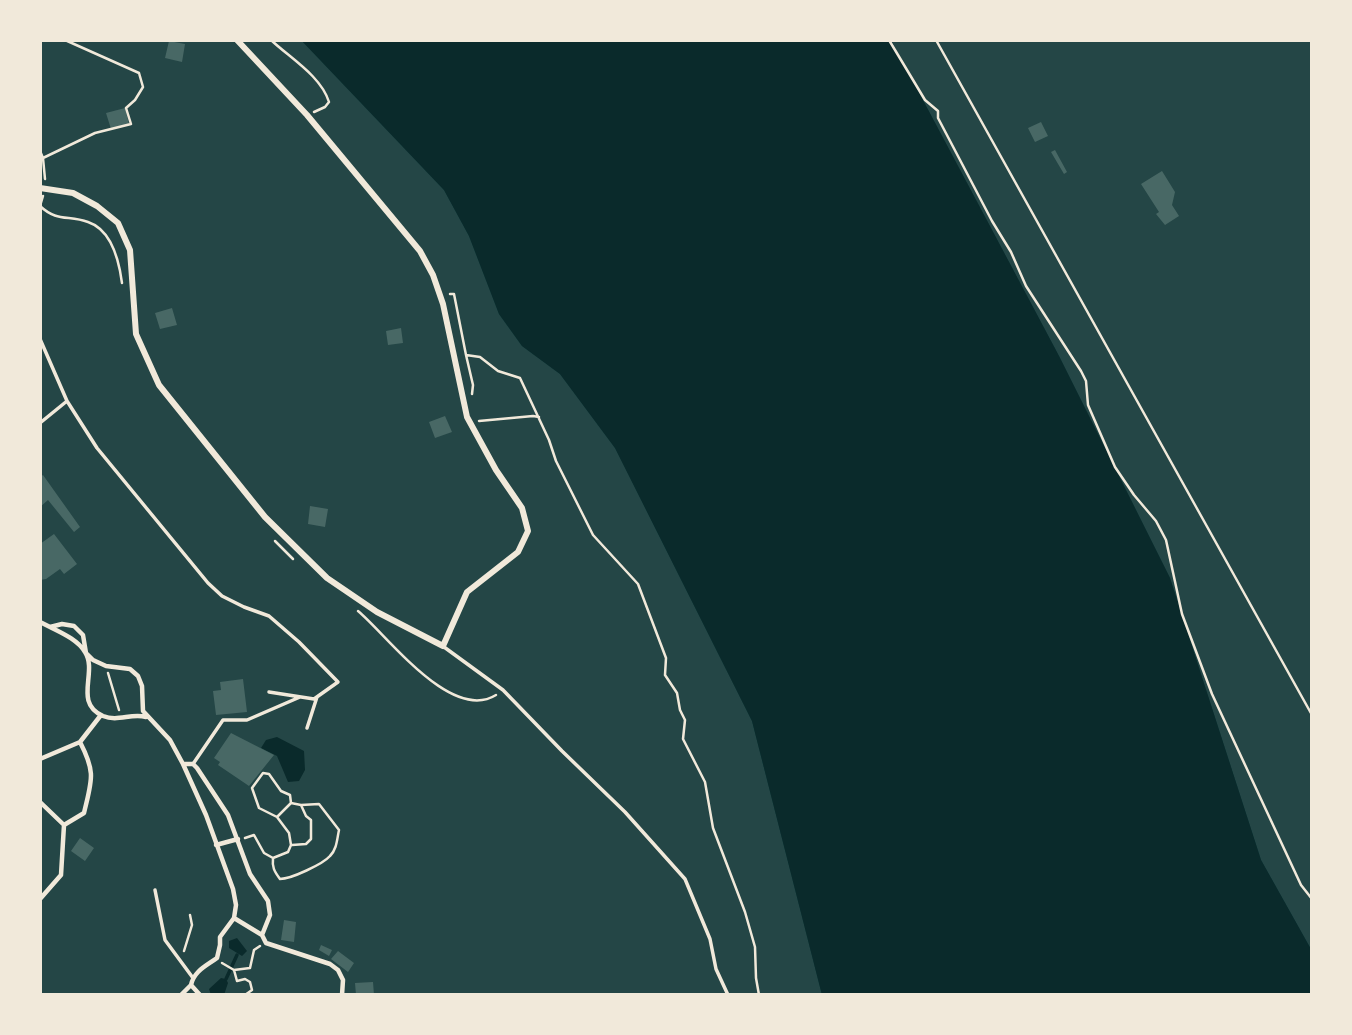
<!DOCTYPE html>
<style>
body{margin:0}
#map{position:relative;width:1352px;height:1035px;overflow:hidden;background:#0f3d3e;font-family:"IBM Plex Serif",serif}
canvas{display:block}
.frame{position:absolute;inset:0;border:42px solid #f1e9da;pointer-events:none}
</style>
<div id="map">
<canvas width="1352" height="1035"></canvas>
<div class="frame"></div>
</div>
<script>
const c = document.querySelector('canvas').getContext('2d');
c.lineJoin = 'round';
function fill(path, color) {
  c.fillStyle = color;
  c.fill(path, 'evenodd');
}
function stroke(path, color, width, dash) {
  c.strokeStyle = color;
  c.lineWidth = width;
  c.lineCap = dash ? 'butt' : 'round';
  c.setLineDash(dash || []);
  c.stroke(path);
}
const green = new Path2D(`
 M 40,40 L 301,40 L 444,190 L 469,236 L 499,314 L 522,346 L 560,374 L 615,448 L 752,721 L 822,995 L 40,995 Z
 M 891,40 L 1312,40 L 1312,951 L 1261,860 L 1170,578 L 1059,356 Z`);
const water = new Path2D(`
 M 301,40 L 891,40 L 1059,356 L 1170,578 L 1261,860 L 1312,951 L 1312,995 L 822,995 L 752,721 L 615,448 L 560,374 L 522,346 L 499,314 L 469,236 L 444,190 Z
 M 277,737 L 304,751 L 305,770 L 299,781 L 288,782 L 277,756 L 261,748 L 266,740 Z
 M 237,938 L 247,951 L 242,956 L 229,948 L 229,941 Z
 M 221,978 L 226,979 L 228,983 L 224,995 L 211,995 L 209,989 Z`);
const stream = new Path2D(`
 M 226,979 L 237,955`);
const building = new Path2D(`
 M 169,41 L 185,44 L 182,62 L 165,58 Z
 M 125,108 L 129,124 L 111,129 L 106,113 Z
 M 1041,122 L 1048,136 L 1035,142 L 1028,128 Z
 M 1055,150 L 1067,172 L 1064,174 L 1051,152 Z
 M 1162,171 L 1175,192 L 1172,205 L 1179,216 L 1165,225 L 1156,214 L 1159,212 L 1141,184 Z
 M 172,308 L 177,325 L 160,329 L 155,313 Z
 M 401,328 L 403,343 L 388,345 L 386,331 Z
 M 445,416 L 452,432 L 435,438 L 429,422 Z
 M 43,475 L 80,527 L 74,532 L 48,500 L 40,507 L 40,477 Z
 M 310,506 L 328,509 L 325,527 L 308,524 Z
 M 54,534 L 77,564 L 64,574 L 60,569 L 46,579 L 40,580 L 40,544 Z
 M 243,679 L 247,712 L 216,715 L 213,691 L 221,690 L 220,682 Z
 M 231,733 L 274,755 L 249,786 L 218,765 L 220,762 L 214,758 Z
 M 80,838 L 94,848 L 85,861 L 71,851 Z
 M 284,920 L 296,922 L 294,942 L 281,940 Z
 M 321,945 L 332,950 L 329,956 L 319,950 Z
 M 338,951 L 354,963 L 348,972 L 331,959 Z
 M 373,982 L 374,995 L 356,995 L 355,983 Z`);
const path = new Path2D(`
 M 271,40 C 290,58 321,76 329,102 L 325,107 L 314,112
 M 889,40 L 925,100 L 938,111 L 938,118 L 992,221 L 1011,252 L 1026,286 L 1081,371 L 1086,381 L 1088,405 L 1115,467 L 1134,495 L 1156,521 L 1166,540 L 1182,614 L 1212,694 L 1301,885 L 1312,899
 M 936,40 L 1312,715
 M 40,151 L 43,158 L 45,179
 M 43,158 L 95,133 L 131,124 L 126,108 L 135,100 L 143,87 L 139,73 L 65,40
 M 43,196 L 40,206 C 57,222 68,215 88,222 C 112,230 119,260 122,283
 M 450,294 L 454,294 L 466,355
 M 472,394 L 473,385 L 466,355 L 480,357 L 498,371 L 520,378 L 549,440 L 556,461 L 593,535 L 638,584 L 666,658 L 665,675 L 677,693 L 680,710 L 685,720 L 683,739 L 705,782 L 713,828 L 745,912 L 755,947 L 756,978 L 759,995
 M 479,421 L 533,416 L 539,417
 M 275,541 L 293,559
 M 358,611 C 387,635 451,723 496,695
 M 108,673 L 119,710
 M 291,803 L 301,805 L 306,816 L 311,820 L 311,839 L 306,844 L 292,845
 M 245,838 L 254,835 L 264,853 L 273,858 L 288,852 L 291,845 L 289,833 L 277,817 L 259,808 L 252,788 L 263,773 L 269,774 L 281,791 L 290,795 L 291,803 L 277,817
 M 273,858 C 272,867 274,871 280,879 C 291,879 323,864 330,856 C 337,849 337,839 339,830 L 319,804 L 301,805
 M 184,951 L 192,925 L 190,915
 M 222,963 L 234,970
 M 245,995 L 252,990 L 250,982 L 245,979 L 237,981 L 234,970 L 250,968 L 254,950 L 260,946`);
const service = new Path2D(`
 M 40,339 L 67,401 L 40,423
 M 67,401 L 97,448 L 208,583 L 222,596 L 244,607 L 269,616 L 299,642 L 338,682 L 314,699 L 269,692
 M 444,647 L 503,690 L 562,751 L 625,812 L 685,879 L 710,939 L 716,969 L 728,995
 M 307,728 L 317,697
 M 193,764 L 223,720 L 247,720 L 300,697
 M 155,890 L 165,940 L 193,978`);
const pedestrian = new Path2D(`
 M 40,622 L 50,627 L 62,624 L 74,626 L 83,635 L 86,653 L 93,660 L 106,666 L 130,669 L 138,676 L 142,686 L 143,711 L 170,740 L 183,764 L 206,815 L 233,889 L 236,905 L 234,918 L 220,937 L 220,945 L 217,958 C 206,966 194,971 191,985 L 200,995
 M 50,627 C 62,633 78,640 85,652 C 98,672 73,703 103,716 C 118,722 131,713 146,717
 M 40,759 L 80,742
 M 183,764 L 193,764 L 197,768 L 228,815 L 250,874 L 268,901 L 270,915 L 262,935 L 266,943 L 330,964 L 338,970 L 343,980 L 342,995
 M 40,802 L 64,825
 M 216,845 L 238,839
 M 40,899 L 61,875 L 64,825 L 84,813 C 92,779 96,773 80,742 L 101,715
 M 234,918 L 262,935
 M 181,995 L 191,985`);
const minor = new Path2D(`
 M 40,188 L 73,193 L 97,206 L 118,223 L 130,250 L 136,334 L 159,385 L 265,517 L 327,578 L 377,612 L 443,646 L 467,592 L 518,552 L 528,531 L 522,508 L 496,470 L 467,417 L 443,304 L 433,275 L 420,251 L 307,115 L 237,40`);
fill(green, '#244646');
fill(water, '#0a2a2b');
stroke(stream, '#0a2a2b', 3.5);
fill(building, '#486865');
stroke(path, '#f1e9da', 2.5);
stroke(service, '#f1e9da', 3.5);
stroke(pedestrian, '#f1e9da', 4.5);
stroke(minor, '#f1e9da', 6);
</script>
